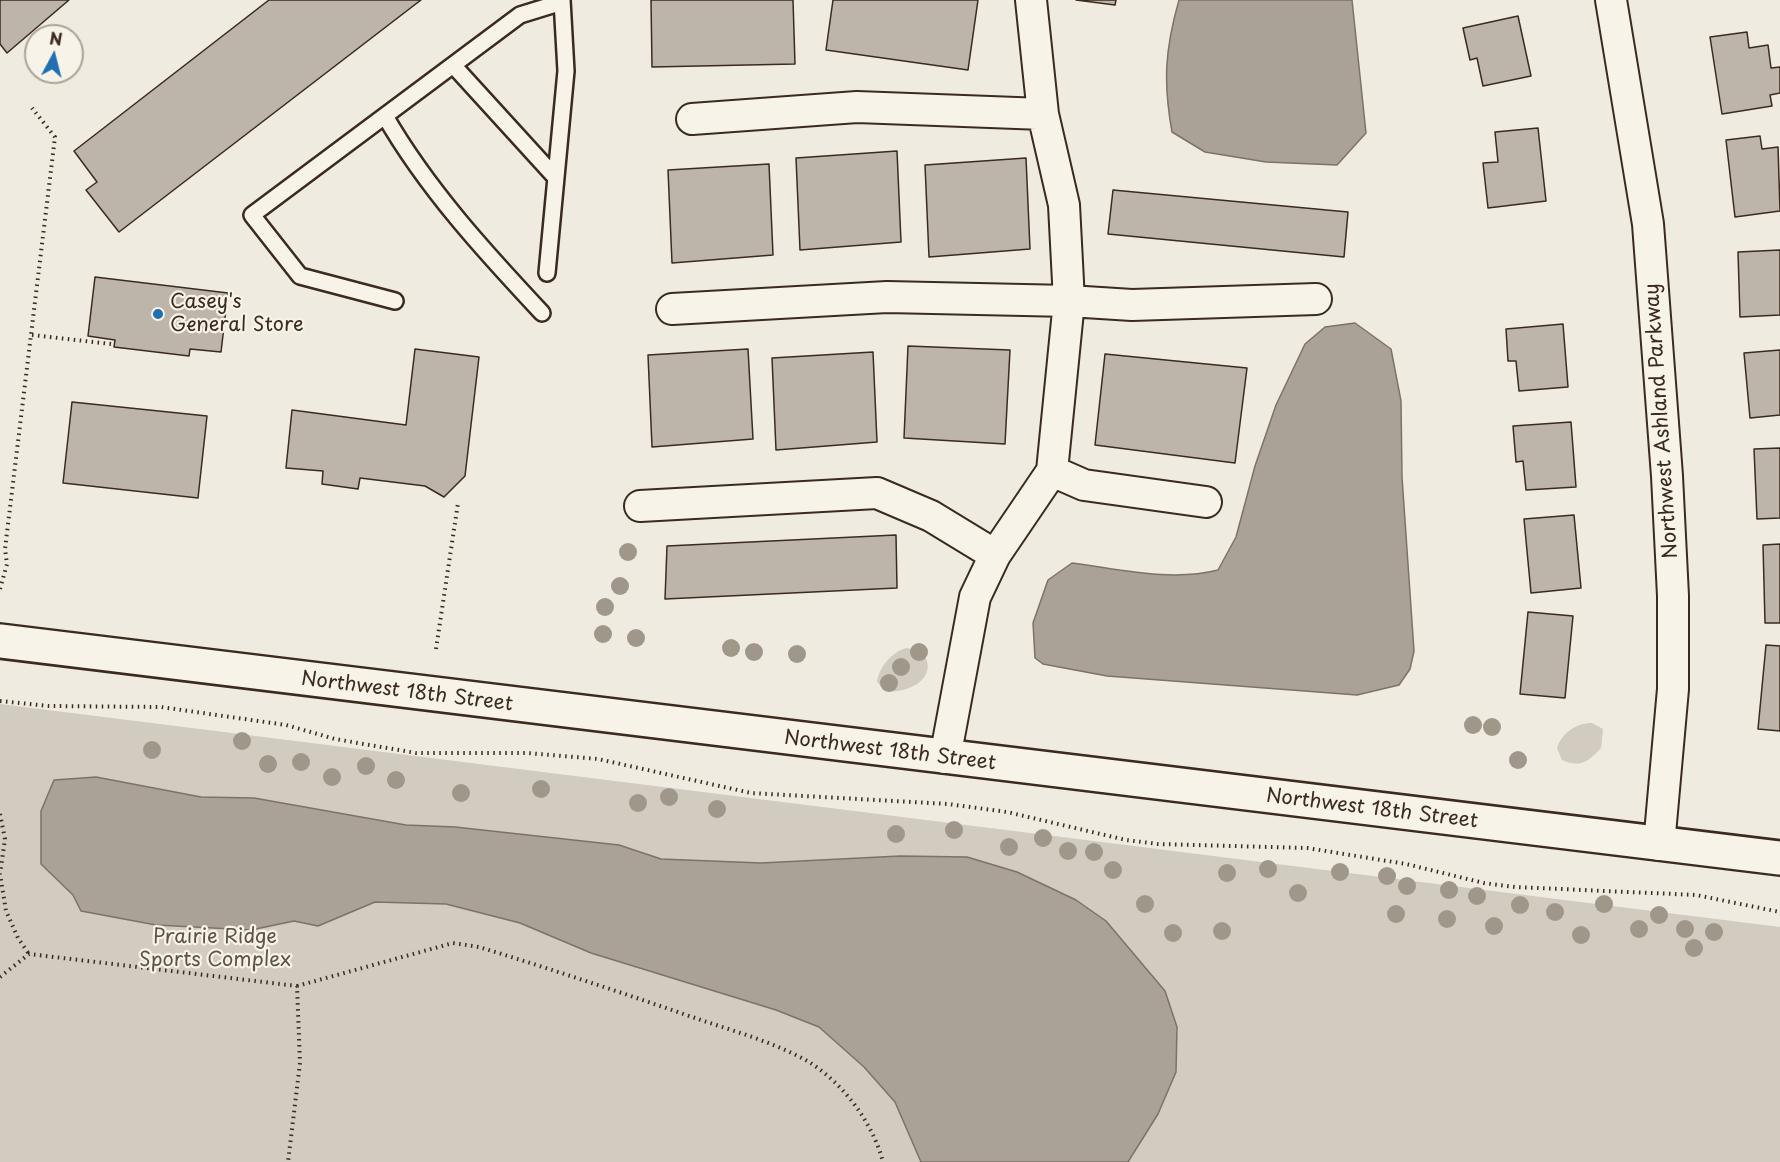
<!DOCTYPE html>
<style>
body{margin:0}
#map{position:relative;width:1780px;height:1162px;overflow:hidden;background:#efebe0;font-family:"Playpen Sans",sans-serif}
canvas{display:block}
.north{position:absolute;left:24px;top:24px;width:60px;height:60px;box-sizing:border-box;background:#f7f3e8;border:2px solid #aca397;border-radius:50%;rotate:7deg;font-size:16px;font-weight:700;line-height:24px;text-align:center;color:#3b2a1e}
.north::after{content:'';display:block;margin:auto;width:21px;height:27px;background:#1f6fb2;clip-path:polygon(50% 0,100% 100%,50% 72%,0 100%)}
</style>
<div id="map">
<canvas width="1780" height="1162"></canvas>
<div class="north">N</div>
</div>
<script>
const c = document.querySelector('canvas').getContext('2d');
c.lineJoin = 'round';
function fill(path, color) {
  c.fillStyle = color;
  c.fill(path, 'evenodd');
}
function stroke(path, color, width, dash) {
  c.strokeStyle = color;
  c.lineWidth = width;
  c.lineCap = dash ? 'butt' : 'round';
  c.setLineDash(dash || []);
  c.stroke(path);
}
function drawText(font, color, halo, rows, align = 'center') {
  c.font = font + ' "Playpen Sans",sans-serif';
  c.lineWidth = 4.5;
  c.setLineDash([]);
  c.textBaseline = 'middle';
  c.strokeStyle = halo;
  c.fillStyle = color;
  for (const [text, x, y, turn = 0] of rows) {
    c.save();
    c.translate(x, y);
    c.rotate((+turn || 0) * Math.PI / 180);
    c.textAlign = isNaN(turn) ? turn : align;
    if (halo) c.strokeText(text, 0, 0);
    c.fillText(text, 0, 0);
    c.restore();
  }
}
const green = new Path2D(`
 M 906,648 L 922,651 C 941,677 909,694 886,691 L 877,682 C 879,667 892,652 906,648 Z
 M 0,704 L 1780,927 L 1780,1162 L 0,1162 Z
 M 1592,723 L 1603,729 L 1601,748 C 1588,762 1580,768 1562,760 L 1557,748 C 1562,733 1576,723 1592,723 Z`);
const water = new Path2D(`
 M 1179,0 L 1352,0 L 1366,133 L 1337,165 L 1266,162 L 1205,152 L 1172,132 C 1163,82 1165,49 1179,0 Z
 M 1355,323 L 1391,349 L 1401,401 L 1402,477 L 1414,651 L 1410,669 L 1399,685 L 1357,695 L 1107,676 L 1043,664 L 1035,658 L 1033,623 L 1048,580 L 1072,563 C 1120,569 1171,582 1218,570 L 1236,537 L 1255,466 L 1276,405 L 1305,344 L 1325,327 Z
 M 96,777 L 201,797 L 254,798 L 406,825 L 455,827 L 619,845 L 661,859 L 761,863 L 900,856 L 967,857 L 1017,872 L 1076,900 L 1106,921 L 1165,991 L 1177,1027 L 1176,1072 L 1158,1114 L 1128,1162 L 921,1162 L 895,1102 L 864,1067 L 819,1027 L 776,1010 L 591,953 L 520,923 L 446,904 L 375,902 L 318,926 L 294,921 L 251,930 L 156,925 L 81,911 L 73,895 L 41,864 L 41,811 L 54,780 Z`);
const building = new Path2D(`
 M 0,0 L 69,0 L 7,53 L 0,44 Z
 M 269,0 L 421,0 L 119,232 L 86,190 L 97,182 L 74,151 Z
 M 651,0 L 793,0 L 795,64 L 652,67 Z
 M 833,0 L 978,0 L 968,70 L 826,50 Z
 M 1076,0 L 1116,0 L 1115,5 Z
 M 1518,16 L 1531,76 L 1483,86 L 1477,58 L 1470,60 L 1463,28 Z
 M 1747,32 L 1749,48 L 1768,45 L 1771,68 L 1780,67 L 1780,93 L 1770,95 L 1772,106 L 1722,114 L 1710,37 Z
 M 1538,128 L 1546,201 L 1488,208 L 1483,163 L 1498,162 L 1495,132 Z
 M 1760,136 L 1762,149 L 1778,147 L 1780,211 L 1735,217 L 1726,140 Z
 M 897,151 L 901,242 L 800,250 L 796,158 Z
 M 1026,158 L 1030,249 L 929,257 L 925,165 Z
 M 769,164 L 773,255 L 672,263 L 668,170 Z
 M 1113,190 L 1348,212 L 1344,257 L 1108,234 Z
 M 1780,250 L 1780,315 L 1740,317 L 1738,252 Z
 M 95,277 L 228,293 L 221,352 L 190,349 L 189,356 L 114,347 L 115,340 L 88,336 Z
 M 1563,324 L 1568,387 L 1519,391 L 1516,361 L 1508,361 L 1506,329 Z
 M 908,346 L 1010,350 L 1005,444 L 904,438 Z
 M 415,349 L 479,357 L 465,476 L 444,497 L 425,486 L 360,478 L 358,489 L 322,484 L 323,471 L 286,468 L 292,410 L 406,425 Z
 M 748,349 L 753,439 L 652,447 L 648,355 Z
 M 1780,350 L 1780,415 L 1750,418 L 1744,353 Z
 M 873,352 L 877,442 L 776,450 L 772,358 Z
 M 1105,354 L 1247,368 L 1235,463 L 1095,445 Z
 M 72,402 L 207,416 L 198,498 L 63,483 Z
 M 1571,422 L 1576,487 L 1526,490 L 1523,461 L 1516,462 L 1513,426 Z
 M 1780,448 L 1780,518 L 1757,519 L 1754,449 Z
 M 1574,515 L 1581,588 L 1531,593 L 1524,519 Z
 M 896,535 L 897,588 L 665,599 L 667,546 Z
 M 1780,544 L 1780,623 L 1765,623 L 1763,545 Z
 M 1528,612 L 1573,616 L 1565,698 L 1520,694 Z
 M 1766,645 L 1780,646 L 1780,731 L 1758,729 Z`);
const path = new Path2D(`
 M 32,335 L 111,344
 M 0,589 L 7,564 L 5,549 L 55,137 L 32,108
 M 436,649 L 458,503
 M 0,701 L 49,706 L 161,707 L 286,725 L 335,739 L 416,753 L 527,753 L 598,759 L 751,793 L 948,804 L 1007,812 L 1126,840 L 1158,844 L 1307,848 L 1406,864 L 1484,883 L 1515,887 L 1696,895 L 1780,912
 M 0,814 L 5,839 L 0,874 L 6,911 L 18,938 L 29,954
 M 0,977 L 29,954 L 297,986 L 300,1063 L 288,1162
 M 297,986 L 453,943 L 479,947 C 551,969 623,993 695,1018 C 733,1031 774,1042 809,1062 C 843,1083 873,1123 883,1162`);
const lane = new Path2D(`
 M 453,65 L 556,178
 M 385,116 C 427,189 485,252 542,313
 M 547,273 L 566,71 L 562,0
 M 395,301 L 300,276 L 252,215 L 520,15 L 562,2`);
const street = new Path2D(`
 M 1611,0 L 1648,224 L 1667,476 L 1673,596 L 1673,689 L 1659,845
 M 692,119 L 857,107 L 1043,114
 M 672,309 L 887,297 L 1069,301 L 1132,305 L 1316,299
 M 1052,471 L 1084,485 L 1206,502
 M 640,506 L 877,493 L 931,516 L 995,555
 M 945,758 L 975,597 L 995,555 L 1052,471 L 1069,301 L 1064,205 L 1043,114 L 1031,0`);
const secondary = new Path2D(`
 M 0,641 L 1780,858`);
const trees = [
 [628,552],
 [620,586],
 [605,607],
 [603,634],
 [636,638],
 [731,648],
 [754,652],
 [919,652],
 [797,654],
 [901,667],
 [889,683],
 [1473,725],
 [1492,727],
 [242,741],
 [152,750],
 [1518,760],
 [301,762],
 [268,764],
 [366,766],
 [332,777],
 [396,780],
 [541,789],
 [461,793],
 [669,797],
 [638,803],
 [717,809],
 [954,830],
 [896,834],
 [1043,838],
 [1009,847],
 [1068,851],
 [1094,852],
 [1268,869],
 [1113,870],
 [1340,872],
 [1227,873],
 [1387,876],
 [1407,886],
 [1449,890],
 [1298,893],
 [1477,896],
 [1145,904],
 [1604,904],
 [1520,905],
 [1555,912],
 [1396,914],
 [1659,915],
 [1447,919],
 [1494,926],
 [1639,929],
 [1685,929],
 [1222,931],
 [1714,932],
 [1173,933],
 [1581,935],
 [1694,948]
];
const markers = [
 [158,314,6,"#1f6fb2"]
];
const poiNames = [
 ["Casey's",170,302],
 ["General Store",170,325]
];
const streetNames = [
 ["Northwest Ashland Parkway",1662,421,-94],
 ["Northwest 18th Street",407,692,7],
 ["Northwest 18th Street",890,751,7],
 ["Northwest 18th Street",1372,809,7]
];
const parkNames = [
 ["Prairie Ridge",215,937],
 ["Sports Complex",215,960]
];
fill(green, '#d1cbc0');
fill(water, '#aaa296');
stroke(water, '#7e7266', 1.5);
fill(building, '#bdb5aa');
stroke(building, '#3b2a1e', 1.5);
stroke(lane, '#3b2a1e', 20);
stroke(street, '#3b2a1e', 34);
stroke(secondary, '#3b2a1e', 38);
stroke(path, '#3b2a1e', 4, [1.5, 4.5]);
stroke(lane, '#f7f3e8', 15);
stroke(street, '#f7f3e8', 30);
stroke(secondary, '#f7f3e8', 33);
c.fillStyle = '#a0978b';
for (const [x, y] of trees) {
  c.beginPath();
  c.arc(x, y, 9, 0, 2 * Math.PI);
  c.fill();
}
for (const [x, y, r, color] of markers) {
  const dot = new Path2D();
  dot.arc(x, y, r, 0, 2 * Math.PI);
  c.fillStyle = color;
  c.fill(dot);
  stroke(dot, '#f7f3e8', 2);
}
drawText('20px', '#3b2a1e', '#f7f3e8', poiNames, 'left');
drawText('20px', '#3b2a1e', '#f7f3e8', streetNames);
drawText('20px', '#605246', '#f7f3e8', parkNames);
</script>
